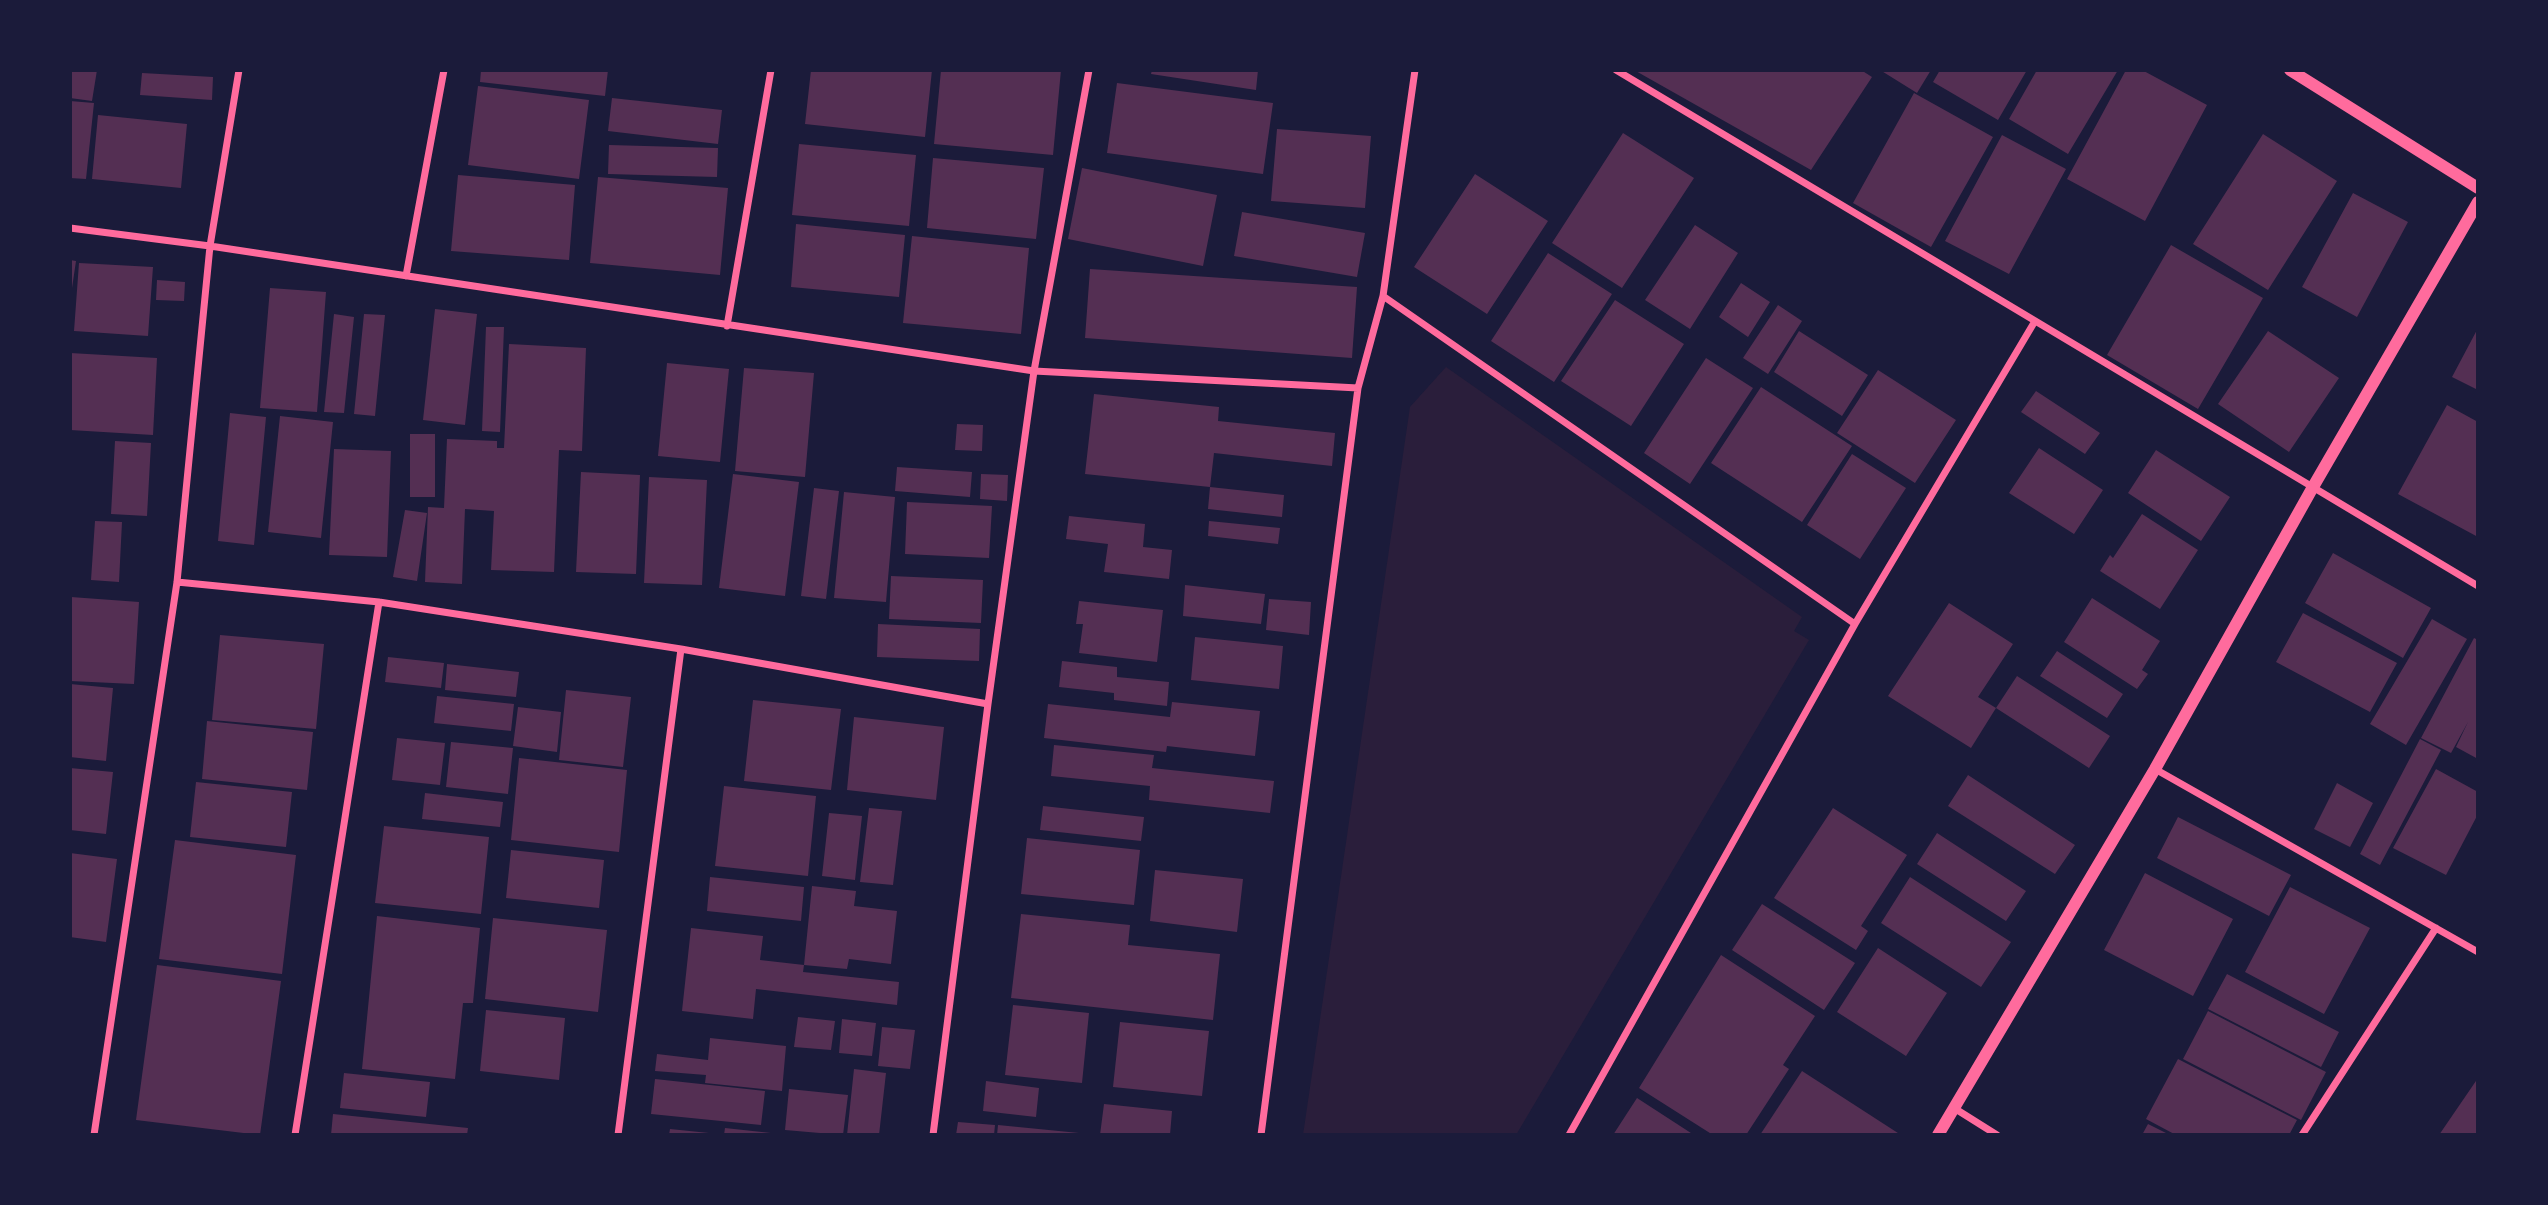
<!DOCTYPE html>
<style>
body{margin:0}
#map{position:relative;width:2548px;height:1205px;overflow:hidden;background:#1b1b3a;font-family:"Alegreya Sans",sans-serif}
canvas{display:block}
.frame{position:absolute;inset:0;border:72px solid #1b1b3a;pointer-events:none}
</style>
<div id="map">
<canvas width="2548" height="1205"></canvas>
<div class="frame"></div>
</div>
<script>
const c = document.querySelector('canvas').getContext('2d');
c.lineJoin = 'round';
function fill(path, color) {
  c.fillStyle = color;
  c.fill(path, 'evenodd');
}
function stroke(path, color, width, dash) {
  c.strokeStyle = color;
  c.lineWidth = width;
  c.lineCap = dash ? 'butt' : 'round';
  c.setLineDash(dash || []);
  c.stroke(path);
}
const green = new Path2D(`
 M 1446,367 L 1802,617 L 1794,631 L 1809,640 L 1516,1135 L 1303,1135 L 1410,407 Z`);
const building = new Path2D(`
 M 70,70 L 97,70 L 92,101 L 70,98 Z
 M 481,70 L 608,70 L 605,96 L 480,82 Z
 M 811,70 L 932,70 L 925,137 L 805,124 Z
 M 941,70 L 1061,70 L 1053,155 L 934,144 Z
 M 1152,70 L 1258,70 L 1256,90 L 1151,74 Z
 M 1634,70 L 1861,70 L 1872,77 L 1811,170 Z
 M 1880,70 L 1931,70 L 1917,93 Z
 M 1940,70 L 2027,70 L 1998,120 L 1933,82 Z
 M 2037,70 L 2118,70 L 2068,154 L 2009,119 Z
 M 2126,70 L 2142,70 L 2207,105 L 2145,221 L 2067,179 Z
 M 142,73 L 213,77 L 212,100 L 140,95 Z
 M 1117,83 L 1273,103 L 1263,174 L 1107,153 Z
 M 478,86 L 589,100 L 579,179 L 468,165 Z
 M 1914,93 L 1993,137 L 1931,247 L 1853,203 Z
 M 612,98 L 722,110 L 718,144 L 608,131 Z
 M 70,101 L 94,103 L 86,179 L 70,178 Z
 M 98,115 L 187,124 L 181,188 L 92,179 Z
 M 1277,129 L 1371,136 L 1365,208 L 1271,201 Z
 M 1623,133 L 1694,178 L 1622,288 L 1552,243 Z
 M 2263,134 L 2337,181 L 2268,290 L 2193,244 Z
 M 2002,135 L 2066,169 L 2009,274 L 1945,241 Z
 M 799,144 L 916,155 L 909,226 L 792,215 Z
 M 609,145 L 718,148 L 717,177 L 608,174 Z
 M 933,158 L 1044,168 L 1036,239 L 927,228 Z
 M 1082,168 L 1217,195 L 1203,266 L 1068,239 Z
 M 1475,174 L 1548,221 L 1487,314 L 1414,267 Z
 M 458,175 L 575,185 L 569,260 L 451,251 Z
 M 598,177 L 728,188 L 720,275 L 590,263 Z
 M 2353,193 L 2408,222 L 2357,317 L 2302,287 Z
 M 1242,212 L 1365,233 L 1357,277 L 1234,256 Z
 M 796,224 L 905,235 L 899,297 L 791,287 Z
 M 1695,225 L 1738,253 L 1690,329 L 1645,300 Z
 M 912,236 L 1029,248 L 1021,334 L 903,323 Z
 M 2171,245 L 2263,298 L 2198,409 L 2107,355 Z
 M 1548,253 L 1612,294 L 1554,382 L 1491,341 Z
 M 70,260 L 76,261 L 72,288 L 70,288 Z
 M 79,263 L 153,267 L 148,336 L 74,331 Z
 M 1090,269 L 1357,287 L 1352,358 L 1085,338 Z
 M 157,280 L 185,282 L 184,301 L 156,300 Z
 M 1741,283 L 1770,302 L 1748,337 L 1719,317 Z
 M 270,288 L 326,292 L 317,412 L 260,408 Z
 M 1615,300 L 1684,344 L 1631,426 L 1561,381 Z
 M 1778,305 L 1802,321 L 1768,374 L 1743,358 Z
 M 435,309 L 477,314 L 465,425 L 423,420 Z
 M 334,314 L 354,317 L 344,413 L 324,412 Z
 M 364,314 L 385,315 L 375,416 L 354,414 Z
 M 486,327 L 504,327 L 500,432 L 482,431 Z
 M 2478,328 L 2478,390 L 2452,377 Z
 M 1799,331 L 1868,375 L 1842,416 L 1774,372 Z
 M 2268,331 L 2339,378 L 2289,452 L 2218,404 Z
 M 509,344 L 586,348 L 582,451 L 559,450 L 554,572 L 491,570 L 494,511 L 465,509 L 462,584 L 425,582 L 428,507 L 444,508 L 447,439 L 497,441 L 497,448 L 504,448 Z
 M 70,353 L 157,358 L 153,435 L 70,430 Z
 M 1706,358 L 1753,388 L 1690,484 L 1644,453 Z
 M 667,363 L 729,369 L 720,462 L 658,456 Z
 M 744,368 L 814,373 L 805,477 L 735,471 Z
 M 1878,370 L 1956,420 L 1915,483 L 1837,433 Z
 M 1761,387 L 1852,446 L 1802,522 L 1711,463 Z
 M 2036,391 L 2100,433 L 2085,454 L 2021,412 Z
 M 1094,394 L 1219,407 L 1218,421 L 1335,433 L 1332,466 L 1214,453 L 1210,487 L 1085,474 Z
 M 2447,405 L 2478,422 L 2478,537 L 2398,494 Z
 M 230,413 L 266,417 L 254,545 L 218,541 Z
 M 280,416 L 333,422 L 321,538 L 268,532 Z
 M 957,424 L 983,425 L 982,451 L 955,450 Z
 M 410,434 L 435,434 L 435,497 L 410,497 Z
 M 115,441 L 151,443 L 147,516 L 111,514 Z
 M 2039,448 L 2103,490 L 2074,534 L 2009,493 Z
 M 334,449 L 391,451 L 387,557 L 329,555 Z
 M 2156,450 L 2230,497 L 2201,541 L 2128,493 Z
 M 1852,454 L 1906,488 L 1860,559 L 1807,525 Z
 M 897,467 L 972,472 L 970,497 L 895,491 Z
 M 581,472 L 640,475 L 636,574 L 576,572 Z
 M 733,474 L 799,482 L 785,596 L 719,588 Z
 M 981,474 L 1008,475 L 1007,501 L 980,499 Z
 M 649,477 L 707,480 L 702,585 L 644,583 Z
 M 1210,487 L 1284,495 L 1282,517 L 1208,509 Z
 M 814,488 L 839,491 L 826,599 L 801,596 Z
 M 844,492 L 895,497 L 886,602 L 834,598 Z
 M 907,502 L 992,506 L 989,558 L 905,554 Z
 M 405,510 L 427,513 L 417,581 L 393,577 Z
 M 2142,514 L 2198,550 L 2160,609 L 2100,571 L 2110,555 L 2113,558 Z
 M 1069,516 L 1145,524 L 1143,547 L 1172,550 L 1169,579 L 1104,572 L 1108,544 L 1066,539 Z
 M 95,521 L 122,522 L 119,582 L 91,580 Z
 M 1209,521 L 1280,528 L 1278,544 L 1208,536 Z
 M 2333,553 L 2431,608 L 2403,658 L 2305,603 Z
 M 891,576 L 983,580 L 981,623 L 889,619 Z
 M 1185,585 L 1265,594 L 1261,624 L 1183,616 Z
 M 71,597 L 139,602 L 134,684 L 70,681 Z
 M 2092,598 L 2160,641 L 2142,670 L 2148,674 L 2137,689 L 2064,642 Z
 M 1269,599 L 1311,602 L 1309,635 L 1266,630 Z
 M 1079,601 L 1163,610 L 1157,662 L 1079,653 L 1083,624 L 1076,624 Z
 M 1949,603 L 2013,644 L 1978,697 L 1996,708 L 1971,748 L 1888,696 Z
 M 2303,613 L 2397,663 L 2370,712 L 2276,662 Z
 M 2432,619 L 2467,639 L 2406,745 L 2370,724 Z
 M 878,624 L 980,629 L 979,661 L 877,657 Z
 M 220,635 L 324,644 L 316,729 L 212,720 Z
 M 1195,637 L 1283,646 L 1279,689 L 1191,680 Z
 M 2474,638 L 2478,640 L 2478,759 L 2456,747 L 2468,722 L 2451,753 L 2421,738 Z
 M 2057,651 L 2123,694 L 2107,718 L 2040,676 Z
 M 388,657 L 444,663 L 441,688 L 385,682 Z
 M 1062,661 L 1117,667 L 1117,677 L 1169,682 L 1167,706 L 1114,700 L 1114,693 L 1059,687 Z
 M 447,664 L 519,672 L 516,697 L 445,690 Z
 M 2017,676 L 2110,736 L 2089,768 L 1996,708 Z
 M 70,684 L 113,688 L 106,761 L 70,757 Z
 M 566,690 L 631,697 L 623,767 L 559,760 Z
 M 437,696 L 514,704 L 511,731 L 434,723 Z
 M 753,700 L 841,709 L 831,790 L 744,781 Z
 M 1172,702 L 1260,711 L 1255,756 L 1167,746 L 1166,752 L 1044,738 L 1048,704 L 1170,717 Z
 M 518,707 L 561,712 L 557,752 L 513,746 Z
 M 854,717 L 944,727 L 936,800 L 847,790 Z
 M 207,721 L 313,732 L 307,790 L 202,779 Z
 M 397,738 L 445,743 L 440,785 L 392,780 Z
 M 2420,739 L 2441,750 L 2380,865 L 2360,854 Z
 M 451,742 L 513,748 L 508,794 L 446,787 Z
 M 1054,745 L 1154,755 L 1152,768 L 1274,781 L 1270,813 L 1149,800 L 1150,786 L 1051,776 Z
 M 519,758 L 627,770 L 619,852 L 511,840 Z
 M 70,768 L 113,772 L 106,834 L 70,830 Z
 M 2436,769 L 2478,792 L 2478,814 L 2446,875 L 2393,848 Z
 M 1968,775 L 2075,845 L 2055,874 L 1948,806 Z
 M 196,782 L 292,792 L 286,847 L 190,837 Z
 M 2337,783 L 2373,803 L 2350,847 L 2314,829 Z
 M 724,786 L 816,796 L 808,876 L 715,866 Z
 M 425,793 L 503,802 L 500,827 L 422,819 Z
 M 1043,806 L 1144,817 L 1141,841 L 1040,830 Z
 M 869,808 L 902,811 L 893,885 L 860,882 Z
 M 1833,808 L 1907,855 L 1861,926 L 1868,931 L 1856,950 L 1774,898 Z
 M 829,813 L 862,816 L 855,880 L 822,876 Z
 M 2178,817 L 2291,875 L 2269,916 L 2157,858 Z
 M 384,826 L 489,837 L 481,914 L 375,903 Z
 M 1937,833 L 2026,891 L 2006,921 L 1917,864 Z
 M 1027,838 L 1140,850 L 1134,905 L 1021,894 Z
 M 175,840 L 296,855 L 282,974 L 159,959 Z
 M 511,850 L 604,860 L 599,908 L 506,898 Z
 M 70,853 L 117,859 L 106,942 L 70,937 Z
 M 1155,870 L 1243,879 L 1237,932 L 1150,921 Z
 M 2145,873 L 2233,919 L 2193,996 L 2104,950 Z
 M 710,877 L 804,887 L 801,921 L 707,911 Z
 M 1910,877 L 2011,942 L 1981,987 L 1881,923 Z
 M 812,886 L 856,891 L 854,906 L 897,911 L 891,964 L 849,959 L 847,969 L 804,965 Z
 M 2290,887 L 2370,928 L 2324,1014 L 2245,972 Z
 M 1762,904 L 1855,963 L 1824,1010 L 1732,950 Z
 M 1021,914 L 1130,925 L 1128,945 L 1220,954 L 1213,1020 L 1011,998 Z
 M 377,916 L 480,928 L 473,1003 L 463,1003 L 455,1079 L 362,1069 Z
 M 493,918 L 607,930 L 598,1012 L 485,999 Z
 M 691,928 L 763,936 L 760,960 L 804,965 L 803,972 L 899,982 L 897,1005 L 756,989 L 753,1019 L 682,1011 Z
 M 1878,948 L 1947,993 L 1906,1056 L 1837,1012 Z
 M 1721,955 L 1815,1016 L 1783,1065 L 1789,1069 L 1746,1135 L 1713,1135 L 1639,1088 Z
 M 157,965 L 281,981 L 260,1135 L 136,1120 Z
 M 2227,974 L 2339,1032 L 2321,1067 L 2208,1009 Z
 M 1013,1005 L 1089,1013 L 1082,1083 L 1005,1075 Z
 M 486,1010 L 565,1018 L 559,1080 L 480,1071 Z
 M 2208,1011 L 2326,1072 L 2301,1120 L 2183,1059 Z
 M 798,1017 L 835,1021 L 831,1050 L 794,1047 Z
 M 842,1019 L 876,1023 L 872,1056 L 839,1053 Z
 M 1120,1022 L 1209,1031 L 1202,1096 L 1113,1087 Z
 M 882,1027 L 915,1030 L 910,1069 L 878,1066 Z
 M 710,1038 L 786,1046 L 782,1091 L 705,1083 L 706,1075 L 655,1071 L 657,1054 L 708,1060 Z
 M 2178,1059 L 2297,1120 L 2289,1135 L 2176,1135 L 2146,1119 Z
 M 854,1069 L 886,1073 L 879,1135 L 847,1135 Z
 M 1802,1071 L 1901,1135 L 1760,1135 Z
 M 344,1073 L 430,1082 L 426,1117 L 340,1108 Z
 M 2478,1078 L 2478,1135 L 2439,1135 Z
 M 655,1079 L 765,1091 L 761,1125 L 651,1114 Z
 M 986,1081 L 1039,1088 L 1036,1117 L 983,1111 Z
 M 789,1089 L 848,1095 L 843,1135 L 785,1130 Z
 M 1637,1098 L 1694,1135 L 1613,1135 Z
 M 1104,1104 L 1172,1111 L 1170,1135 L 1100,1135 Z
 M 333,1114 L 468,1128 L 467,1135 L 331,1135 Z
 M 958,1122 L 995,1125 L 994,1135 L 956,1135 Z
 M 2148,1124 L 2170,1135 L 2142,1135 Z
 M 998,1125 L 1079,1133 L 1079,1135 L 997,1135 Z
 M 725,1128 L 771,1133 L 771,1135 L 724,1135 Z
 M 670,1129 L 709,1133 L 709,1135 L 669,1135 Z`);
const minor = new Path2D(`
 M 1616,70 L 2478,586
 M 70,228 L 210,246 L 1034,371 L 1358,388
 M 406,276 L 444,70
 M 1383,296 L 1855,624
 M 727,326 L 771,70
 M 177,582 L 379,602 L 681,649 L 988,704
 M 2155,769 L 2478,952
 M 1954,1108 L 1997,1135
 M 94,1135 L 177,582 L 210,246 L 239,70
 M 295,1135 L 379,602
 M 618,1135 L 681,649
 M 933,1135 L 988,704 L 1034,371 L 1089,70
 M 1261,1135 L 1358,388 L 1383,296 L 1415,70
 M 1569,1135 L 1855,624 L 2035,321
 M 2302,1135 L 2436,928`);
const tertiary = new Path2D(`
 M 2290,70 L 2478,188
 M 1938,1135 L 2155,769 L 2313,487 L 2478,202`);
fill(green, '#2a1e3b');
fill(building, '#542f53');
stroke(minor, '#ff6b9d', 7);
stroke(tertiary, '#ff6b9d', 12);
</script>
